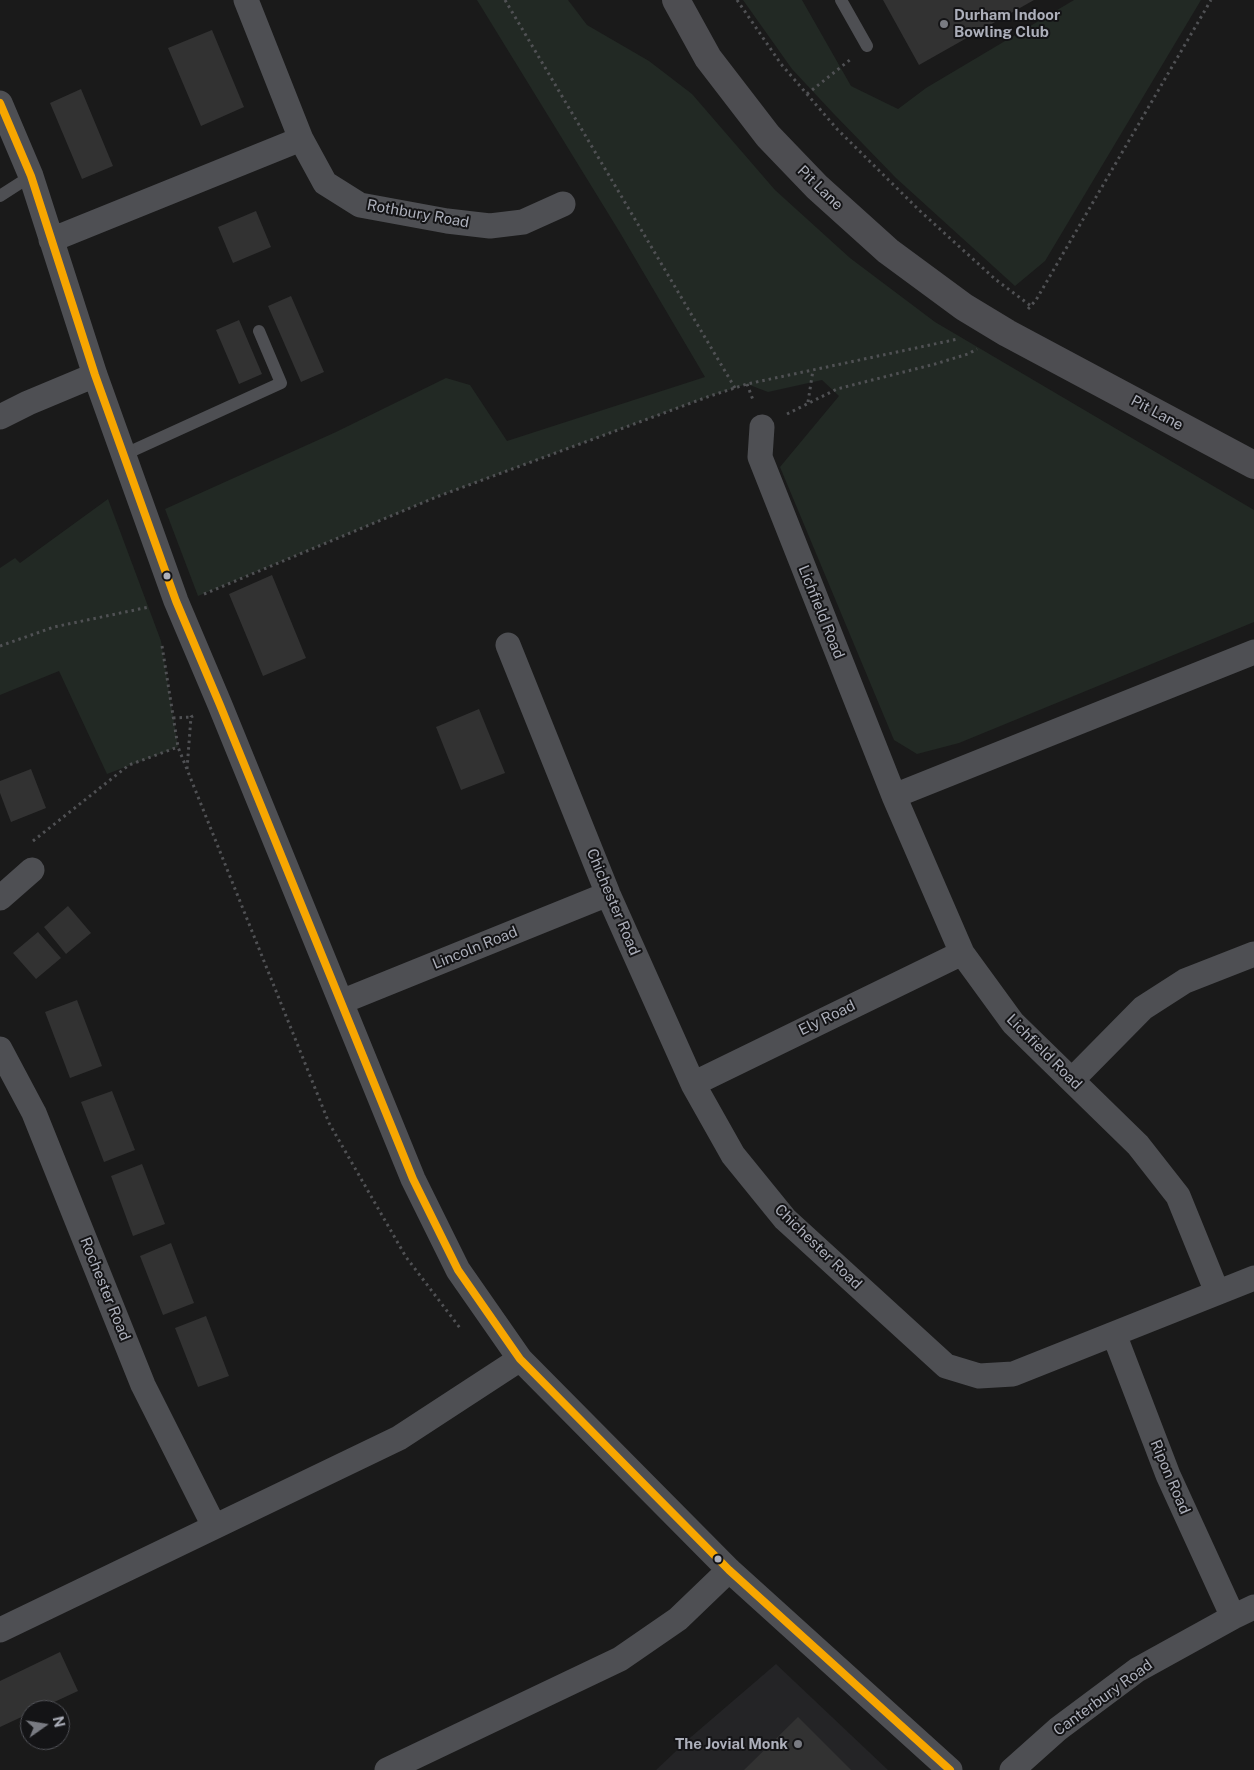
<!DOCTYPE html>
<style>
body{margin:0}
#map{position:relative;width:1254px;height:1770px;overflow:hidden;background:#1a1a1a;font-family:"Public Sans",sans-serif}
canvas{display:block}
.north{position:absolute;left:20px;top:1700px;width:50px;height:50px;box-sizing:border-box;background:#141416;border:1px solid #515258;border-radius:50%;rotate:77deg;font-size:14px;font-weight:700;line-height:20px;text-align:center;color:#acafba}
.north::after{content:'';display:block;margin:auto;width:18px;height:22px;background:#797b82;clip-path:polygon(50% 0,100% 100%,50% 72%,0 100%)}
</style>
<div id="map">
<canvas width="1254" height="1770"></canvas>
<div class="north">N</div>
</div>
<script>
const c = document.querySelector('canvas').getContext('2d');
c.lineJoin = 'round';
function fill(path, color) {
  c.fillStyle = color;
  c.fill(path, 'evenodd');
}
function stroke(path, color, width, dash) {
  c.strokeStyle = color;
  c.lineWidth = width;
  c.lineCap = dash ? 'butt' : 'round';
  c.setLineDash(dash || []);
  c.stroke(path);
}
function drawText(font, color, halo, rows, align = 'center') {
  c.font = font + ' "Public Sans",sans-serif';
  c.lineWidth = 4;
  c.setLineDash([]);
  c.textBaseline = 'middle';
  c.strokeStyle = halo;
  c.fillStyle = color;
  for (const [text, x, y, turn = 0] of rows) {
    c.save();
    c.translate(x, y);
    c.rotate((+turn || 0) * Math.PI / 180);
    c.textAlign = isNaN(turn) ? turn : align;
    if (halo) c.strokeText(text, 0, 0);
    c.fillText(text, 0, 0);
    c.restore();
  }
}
const built = new Path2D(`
 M 776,1664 L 888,1770 L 656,1770 L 691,1737 Z`);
const green = new Path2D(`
 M 477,0 L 568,0 L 587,25 L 649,61 L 692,94 L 775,190 L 850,258 L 935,322 L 1254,510 L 1254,622 L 959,743 L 917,754 L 894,740 L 780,467 L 839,396 L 822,380 L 768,392 L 747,384 L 710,396 L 439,496 L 198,596 L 165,509 L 336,432 L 446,378 L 470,385 L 507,441 L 705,377 L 619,231 Z
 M 743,0 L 802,0 L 851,86 L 898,109 L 926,88 L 1074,0 L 1201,0 L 1045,261 L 1015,286 L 896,178 L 833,113 L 792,69 Z
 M 108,499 L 161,641 L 178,747 L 107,774 L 59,671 L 0,695 L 0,568 L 15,558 L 20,563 Z`);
const building = new Path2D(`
 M 883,0 L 1034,0 L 919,65 Z
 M 212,30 L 244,107 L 201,126 L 168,48 Z
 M 81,89 L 113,166 L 82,179 L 50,103 Z
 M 256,211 L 271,247 L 233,263 L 218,227 Z
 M 291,296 L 324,372 L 301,382 L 268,306 Z
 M 239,320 L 262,374 L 239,384 L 216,330 Z
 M 272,575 L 306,658 L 263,676 L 229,594 Z
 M 479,709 L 505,773 L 461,790 L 436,727 Z
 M 31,769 L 46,808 L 11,822 L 0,793 L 0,781 Z
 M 68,906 L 91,933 L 66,954 L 44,927 Z
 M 38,932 L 61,958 L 36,979 L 13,953 Z
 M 77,1000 L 102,1066 L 70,1078 L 45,1012 Z
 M 112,1091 L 135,1150 L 104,1162 L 81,1102 Z
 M 142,1164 L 165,1224 L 133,1236 L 111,1176 Z
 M 171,1243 L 194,1303 L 163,1315 L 140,1256 Z
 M 206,1316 L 229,1376 L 198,1387 L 175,1328 Z
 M 60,1652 L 78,1691 L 37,1710 L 30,1710 L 30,1713 L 0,1727 L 0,1681 Z
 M 798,1717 L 851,1770 L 744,1770 Z`);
const path = new Path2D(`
 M 505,0 L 735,388
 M 737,0 L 781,64 L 837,129 L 920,211 L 995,279 L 1031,306
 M 807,94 L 851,59
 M 1028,309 L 1036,300 L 1211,0
 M 747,384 L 753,400
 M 808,402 L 813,370
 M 787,414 L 837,389 L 935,364 L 968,354 L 977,349
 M 204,594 L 439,496 L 710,396 L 747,384 L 958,339
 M 0,646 L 54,627 L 149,607
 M 162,646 L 178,747 L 329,1123 L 406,1257 L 460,1328
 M 173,718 L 191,717
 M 187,769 L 191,717 L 195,715
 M 33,841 L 129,765 L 178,747`);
const lane = new Path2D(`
 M 841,0 L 867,46
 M 0,196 L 31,176
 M 123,455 L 281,383 L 259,331`);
const street = new Path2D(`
 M 246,0 L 301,139 L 325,183 L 360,205 L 447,221 L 490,226 L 523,222 L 563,204
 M 0,103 L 31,176 L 95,375 L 176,601 L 220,705 L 413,1179 L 458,1270 L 520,1359 L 729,1570 L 950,1770
 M 51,240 L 301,139
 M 0,417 L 28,403 L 95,375
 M 762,427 L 760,457 L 894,796 L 962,953 L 1013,1023 L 1138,1145 L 1178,1196 L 1217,1292
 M 508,645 L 608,894 L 693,1084 L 733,1155 L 785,1219 L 946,1366 L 979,1376 L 1013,1374 L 1254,1278
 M 894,796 L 1254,652
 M 0,898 L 32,870
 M 341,1002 L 608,894
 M 0,1049 L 34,1113 L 143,1385 L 214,1526
 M 1072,1080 L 1143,1008 L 1185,981 L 1254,954
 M 693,1084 L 962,953
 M 1114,1334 L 1168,1475 L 1233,1617
 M 0,1630 L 399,1438 L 520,1359
 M 387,1770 L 620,1659 L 678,1619 L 729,1570
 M 1012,1770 L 1058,1729 L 1137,1670 L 1233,1617 L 1254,1607`);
const secondary = new Path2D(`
 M 676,0 L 708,58 L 768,136 L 817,187 L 888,251 L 964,307 L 1007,333 L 1254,465`);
const bus1 = new Path2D(`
 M 0,103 L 31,176 L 95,375 L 176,601 L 220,705 L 413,1179 L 458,1270 L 520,1359 L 729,1570 L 950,1770`);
const markers = [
 [944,24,5,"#797b82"],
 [167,576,4.5,"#acafba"],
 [718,1559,4.5,"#acafba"],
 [798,1744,5,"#797b82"]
];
const poiNames = [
 ["Durham Indoor",954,15],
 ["Bowling Club",954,32],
 ["The Jovial Monk",788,1744,"right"]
];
const streetNames = [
 ["Pit Lane",820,188,44],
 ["Rothbury Road",418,214,10],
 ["Pit Lane",1157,413,28],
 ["Lichfield Road",821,612,68],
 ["Chichester Road",613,902,67],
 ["Lincoln Road",475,948,-22],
 ["Ely Road",827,1018,-26],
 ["Lichfield Road",1044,1052,45],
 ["Chichester Road",818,1247,44],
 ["Rochester Road",105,1289,68],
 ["Ripon Road",1170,1477,67],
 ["Canterbury Road",1103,1698,-36]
];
fill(built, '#242426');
fill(green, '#222924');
fill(building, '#323232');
stroke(path, '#505154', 3, [2.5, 4]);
stroke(lane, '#4e4f53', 12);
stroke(street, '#4e4f53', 25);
stroke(secondary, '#4d4d51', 28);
stroke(bus1, '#f7a600', 8);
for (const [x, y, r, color] of markers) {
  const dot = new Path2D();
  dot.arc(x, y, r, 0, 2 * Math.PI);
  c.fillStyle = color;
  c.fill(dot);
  stroke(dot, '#141416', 2);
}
drawText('bold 15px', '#acafba', '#141416', poiNames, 'left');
drawText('15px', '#acafba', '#141416', streetNames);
</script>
